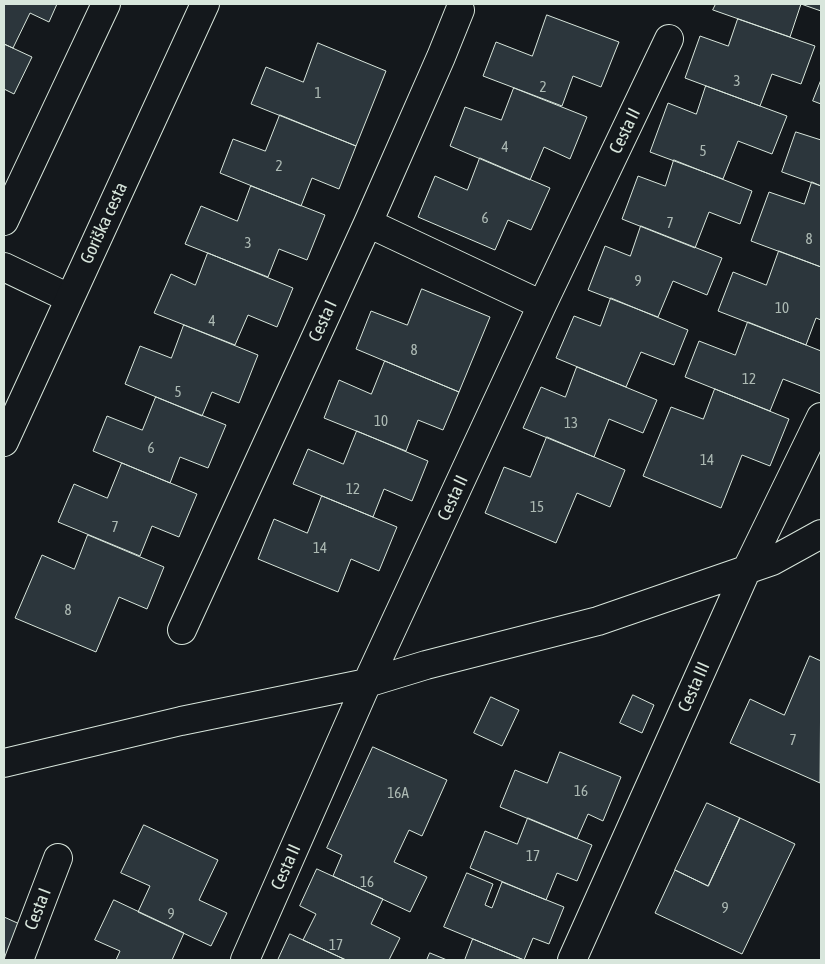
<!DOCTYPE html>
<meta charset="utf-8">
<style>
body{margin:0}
#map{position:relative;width:825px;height:964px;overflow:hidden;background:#14181c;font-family:"Asap Condensed",sans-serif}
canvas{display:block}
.frame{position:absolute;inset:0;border:5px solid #d8e6dc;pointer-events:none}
</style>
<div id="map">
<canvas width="825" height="964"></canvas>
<div class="frame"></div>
</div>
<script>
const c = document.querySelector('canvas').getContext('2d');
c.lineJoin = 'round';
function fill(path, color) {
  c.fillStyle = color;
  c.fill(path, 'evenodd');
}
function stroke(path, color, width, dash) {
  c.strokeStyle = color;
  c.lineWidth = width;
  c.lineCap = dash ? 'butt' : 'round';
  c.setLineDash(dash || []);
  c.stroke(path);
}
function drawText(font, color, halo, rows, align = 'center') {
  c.font = font + ' "Asap Condensed",sans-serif';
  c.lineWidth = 4;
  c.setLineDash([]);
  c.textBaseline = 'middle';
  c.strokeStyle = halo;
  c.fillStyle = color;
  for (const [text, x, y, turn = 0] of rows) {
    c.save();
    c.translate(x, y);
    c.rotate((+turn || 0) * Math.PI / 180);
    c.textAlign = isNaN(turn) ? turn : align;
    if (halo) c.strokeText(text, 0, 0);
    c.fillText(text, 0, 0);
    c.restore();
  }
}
const building = new Path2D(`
 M 4,4 L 57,4 L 49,22 L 30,13 L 13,48 L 4,44 Z
 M 716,4 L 821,4 L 821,11 L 801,4 L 790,37 L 713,10 Z
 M 547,15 L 619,42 L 601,87 L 573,76 L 562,106 L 483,76 L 496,42 L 532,56 Z
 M 738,19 L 815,46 L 801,84 L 772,74 L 760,106 L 685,78 L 700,36 L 728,46 Z
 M 318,43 L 386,71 L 356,146 L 251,104 L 266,67 L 303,82 Z
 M 4,44 L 32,57 L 14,94 L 4,89 Z
 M 821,80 L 821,104 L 813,101 Z
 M 706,86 L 787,116 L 772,154 L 738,141 L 723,179 L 650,152 L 668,103 L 696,114 Z
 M 514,88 L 587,117 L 570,159 L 544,147 L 530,180 L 450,146 L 465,107 L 501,120 Z
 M 280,115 L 356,146 L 339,189 L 312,178 L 301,206 L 220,173 L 233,139 L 265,151 Z
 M 796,132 L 821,140 L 821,186 L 782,172 Z
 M 480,158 L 550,188 L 531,230 L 508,220 L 495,250 L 418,217 L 435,176 L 467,190 Z
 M 674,160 L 752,191 L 740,224 L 709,212 L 695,248 L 622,219 L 638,176 L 665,186 Z
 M 812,182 L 821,186 L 821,267 L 751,241 L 769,192 L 804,204 Z
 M 251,186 L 325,215 L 307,260 L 279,249 L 268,277 L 185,244 L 201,206 L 237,221 Z
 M 641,226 L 722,258 L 707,295 L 673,281 L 658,317 L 588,290 L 605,246 L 630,256 Z
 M 779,251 L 821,267 L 821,320 L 816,318 L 806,345 L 718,311 L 733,272 L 766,285 Z
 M 208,253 L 293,288 L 277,327 L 248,315 L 235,345 L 154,313 L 171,274 L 195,285 Z
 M 422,289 L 490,317 L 459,392 L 356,349 L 371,311 L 407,325 Z
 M 611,298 L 688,330 L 674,365 L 641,352 L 626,387 L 556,358 L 574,316 L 600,326 Z
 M 748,322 L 821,351 L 821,394 L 783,379 L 770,411 L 685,377 L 699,341 L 735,355 Z
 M 184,325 L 258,355 L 239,403 L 212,392 L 202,416 L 125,384 L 140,346 L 171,358 Z
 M 385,361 L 459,392 L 443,430 L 418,420 L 406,451 L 324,418 L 339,380 L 371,394 Z
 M 577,367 L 657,400 L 643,433 L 609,419 L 594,457 L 523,428 L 541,387 L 565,397 Z
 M 715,389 L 789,419 L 770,466 L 742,455 L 721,508 L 643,476 L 671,407 L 703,419 Z
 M 156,397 L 226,425 L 208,468 L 180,457 L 170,483 L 93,451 L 107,416 L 142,430 Z
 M 357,431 L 428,461 L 412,501 L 384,489 L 373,517 L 293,484 L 308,449 L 343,464 Z
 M 547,437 L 625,470 L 610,507 L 577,493 L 556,543 L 485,513 L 504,467 L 530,477 Z
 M 122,463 L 197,494 L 179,537 L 152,526 L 140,556 L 58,522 L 74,484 L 107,498 Z
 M 322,496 L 397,527 L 379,571 L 351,559 L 338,592 L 258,559 L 274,519 L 307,533 Z
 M 88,535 L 164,567 L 147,609 L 119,597 L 96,652 L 15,618 L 42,555 L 74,569 Z
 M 810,656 L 821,661 L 820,783 L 730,743 L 750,699 L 784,715 Z
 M 633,695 L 654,705 L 642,733 L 620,723 Z
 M 491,697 L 519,710 L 502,746 L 474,733 Z
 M 373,747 L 447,780 L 422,836 L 409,830 L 394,862 L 427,877 L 410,912 L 333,876 L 342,855 L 327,848 Z
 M 560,752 L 621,777 L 603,821 L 588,814 L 577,839 L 500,807 L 515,770 L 547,783 Z
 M 707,803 L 740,818 L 708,886 L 675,870 Z
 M 528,818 L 592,845 L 577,881 L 557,873 L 546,900 L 470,868 L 485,831 L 517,844 Z
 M 740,818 L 795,844 L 742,954 L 655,913 L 675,870 L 708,886 Z
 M 144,825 L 218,860 L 199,900 L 227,913 L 211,946 L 138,912 L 150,886 L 121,873 Z
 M 317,869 L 383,899 L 371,924 L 400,938 L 389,960 L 346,960 L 303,940 L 316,914 L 300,906 Z
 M 467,873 L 493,884 L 485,905 L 492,908 L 502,882 L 564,907 L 549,944 L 533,938 L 524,960 L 444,927 Z
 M 114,900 L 184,933 L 172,960 L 116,960 L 120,951 L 95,940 Z
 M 4,917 L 24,926 L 10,960 L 4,960 Z
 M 290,934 L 303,940 L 346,960 L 278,960 Z
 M 473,939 L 524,960 L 525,960 L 465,960 Z
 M 430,953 L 447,960 L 427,960 Z`);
const street = new Path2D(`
 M 4,221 L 106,4
 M 368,223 L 542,305
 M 4,267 L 69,298
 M 182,630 L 368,223 L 441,57 L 460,10
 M 4,763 L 181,721 L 367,683 L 426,665 L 598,621 L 772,561 L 821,534
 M 19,960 L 58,858
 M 245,960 L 367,683 L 542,305 L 669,39
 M 572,960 L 747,569 L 821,417`);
const secondary = new Path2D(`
 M 4,442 L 205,4`);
const numberNames = [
 ["3",737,81],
 ["2",543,87],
 ["1",318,93],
 ["4",505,147],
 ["5",703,151],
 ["2",279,166],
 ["6",485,218],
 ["7",670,223],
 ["8",809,239],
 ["3",248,243],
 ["9",638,281],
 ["10",782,308],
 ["4",212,321],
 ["8",414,350],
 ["12",749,379],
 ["5",178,392],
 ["10",381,421],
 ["13",571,423],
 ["6",151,448],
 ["14",707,460],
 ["12",353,489],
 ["15",537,507],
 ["7",115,527],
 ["14",320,548],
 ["8",68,610],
 ["7",793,740],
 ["16",581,791],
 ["16A",398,793],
 ["17",533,856],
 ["16",367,882],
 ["9",725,908],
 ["9",171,914],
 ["17",336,945]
];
const streetNames = [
 ["Cesta II",625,131,-64],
 ["Goriška cesta",104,223,-65],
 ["Cesta I",323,321,-65],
 ["Cesta II",453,498,-65],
 ["Cesta III",694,687,-66],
 ["Cesta II",286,867,-66],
 ["Cesta I",38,909,-69]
];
fill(building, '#2c363c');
stroke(building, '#d8e6dc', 1);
stroke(street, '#d8e6dc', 30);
stroke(secondary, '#d8e6dc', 30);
stroke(street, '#14181c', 28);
stroke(secondary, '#14181c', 28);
drawText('15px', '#adbab4', null, numberNames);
drawText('18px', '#d8e6dc', '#14181c', streetNames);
</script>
